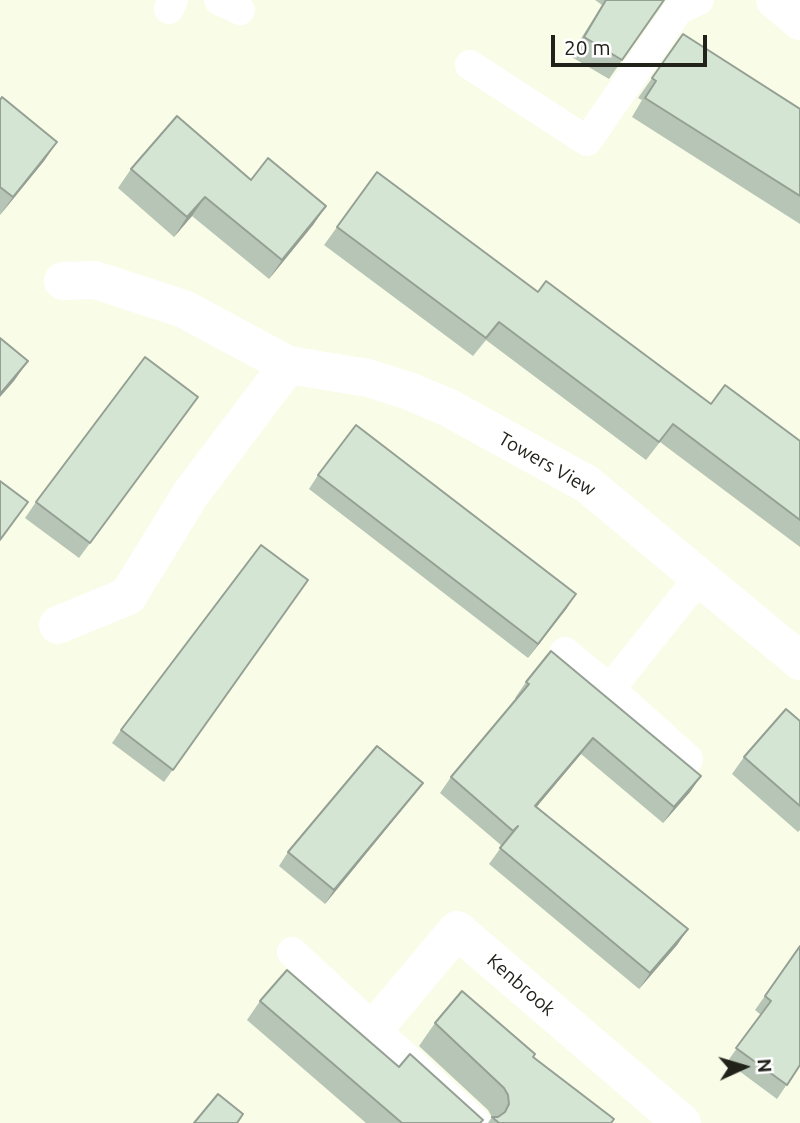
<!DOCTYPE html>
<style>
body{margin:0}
#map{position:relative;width:800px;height:1123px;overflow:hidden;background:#f9fce7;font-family:Ubuntu,sans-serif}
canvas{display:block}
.north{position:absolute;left:709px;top:1032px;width:70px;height:70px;-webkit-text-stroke:5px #fff;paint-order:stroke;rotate:86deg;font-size:19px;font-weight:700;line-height:28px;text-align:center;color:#21221a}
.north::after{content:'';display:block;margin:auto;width:24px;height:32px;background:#21221a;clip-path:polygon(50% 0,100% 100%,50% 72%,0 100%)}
.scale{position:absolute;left:551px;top:35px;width:156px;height:32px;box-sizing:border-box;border:4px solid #21221a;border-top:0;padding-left:9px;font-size:21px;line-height:24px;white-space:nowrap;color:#21221a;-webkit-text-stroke:5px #fff;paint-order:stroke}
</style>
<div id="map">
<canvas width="800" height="1123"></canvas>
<div class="north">N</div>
<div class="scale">20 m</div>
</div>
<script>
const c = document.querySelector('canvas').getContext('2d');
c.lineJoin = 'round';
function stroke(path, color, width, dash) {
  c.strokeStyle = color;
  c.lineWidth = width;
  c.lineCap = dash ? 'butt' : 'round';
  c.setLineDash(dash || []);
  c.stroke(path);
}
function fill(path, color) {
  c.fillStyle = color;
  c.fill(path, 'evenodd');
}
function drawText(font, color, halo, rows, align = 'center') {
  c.font = font + ' Ubuntu,sans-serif';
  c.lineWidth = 5;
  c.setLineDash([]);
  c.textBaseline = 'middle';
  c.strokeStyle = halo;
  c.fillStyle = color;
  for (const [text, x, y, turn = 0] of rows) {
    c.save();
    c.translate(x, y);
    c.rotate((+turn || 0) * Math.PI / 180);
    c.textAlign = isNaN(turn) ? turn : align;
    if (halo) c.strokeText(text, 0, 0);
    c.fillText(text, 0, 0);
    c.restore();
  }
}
const lane = new Path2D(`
 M 219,0 L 240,10
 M 169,9 L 173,0
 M 470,65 L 587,141 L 678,10 L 699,0
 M 565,652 L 610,689 L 688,759
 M 610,689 L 699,578
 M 292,952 L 476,1123`);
const street = new Path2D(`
 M 775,0 L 800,21
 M 63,281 L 95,280 L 184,309 L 288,365 L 368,378 L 409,391 L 449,408 L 587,484 L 800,661
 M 58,625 L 128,596 L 190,495 L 288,365
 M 374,1029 L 457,930 L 682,1123`);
const wall = new Path2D(`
 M 595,0 L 664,0 L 609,79 L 570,56 L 602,5 Z
 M 683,34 L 800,109 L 800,224 L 632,117 L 642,100 L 638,98 Z
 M 0,100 L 57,142 L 44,161 L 0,215 Z
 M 131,169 L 251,180 L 326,206 L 313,225 L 269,279 L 192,216 L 174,237 L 118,188 Z
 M 377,172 L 538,292 L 711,404 L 800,441 L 800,547 L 660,442 L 646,460 L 486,340 L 473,356 L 324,245 Z
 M 187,412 L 79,558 L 25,518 L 36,502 Z
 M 318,475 L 567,608 L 528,658 L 309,489 Z
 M 308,580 L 164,782 L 112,743 L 121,730 Z
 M 526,682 L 701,776 L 690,792 L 663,823 L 581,754 L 536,807 L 688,929 L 677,945 L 639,989 L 489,864 L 502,846 L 440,793 L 451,777 L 516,699 L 515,698 Z
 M 800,721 L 800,830 L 798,832 L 732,774 L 744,757 Z
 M 423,783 L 413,796 L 325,904 L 279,866 L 288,852 Z
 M 800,946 L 800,1065 L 777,1099 L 727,1062 L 761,1015 L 755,1010 Z
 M 260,1001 L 399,1067 L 481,1123 L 366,1123 L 247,1020 Z
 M 435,1023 L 533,1057 L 611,1123 L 488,1123 L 492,1117 L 488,1110 L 419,1046 Z`);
const shadedWall = new Path2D(`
 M 57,142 L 44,161 L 0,215 L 13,197 Z
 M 205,197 L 192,216 L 174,237 L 187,217 Z
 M 326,206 L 313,225 L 269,279 L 282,260 Z
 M 28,361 L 14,381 L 0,397 L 0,394 Z
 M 576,594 L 567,608 L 528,658 L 538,644 Z
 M 593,738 L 581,754 L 524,822 L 535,806 Z
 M 701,776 L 690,792 L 663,823 L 674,807 Z
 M 423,783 L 413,796 L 325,904 L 334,890 Z
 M 688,929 L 677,945 L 639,989 L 650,973 Z`);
const building = new Path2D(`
 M 606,0 L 664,0 L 622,60 L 584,37 Z
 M 683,34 L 800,109 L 800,196 L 645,98 L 656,81 L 652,78 Z
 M 2,97 L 57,142 L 13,197 L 0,187 L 0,100 Z
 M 177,116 L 251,180 L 268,158 L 326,206 L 282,260 L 205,197 L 187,217 L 131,169 Z
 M 377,172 L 538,292 L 546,281 L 711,404 L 725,385 L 800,441 L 800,520 L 673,424 L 659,442 L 499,322 L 486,338 L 337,227 Z
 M 0,338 L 28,361 L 0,394 Z
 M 145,357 L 198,397 L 90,543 L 36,502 Z
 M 356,425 L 576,594 L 538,644 L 318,475 Z
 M 0,481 L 28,502 L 0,540 Z
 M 261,545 L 308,580 L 173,770 L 121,730 Z
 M 551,651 L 701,776 L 674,807 L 593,738 L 535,806 L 688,929 L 650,973 L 500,848 L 518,826 L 513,831 L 451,777 L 529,684 L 526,682 Z
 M 786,709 L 800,721 L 800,806 L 744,757 Z
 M 377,746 L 423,783 L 334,890 L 288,852 Z
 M 800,946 L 800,1065 L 787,1085 L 736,1048 L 771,1001 L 765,996 Z
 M 287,970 L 399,1067 L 410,1054 L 483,1120 L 480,1123 L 402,1123 L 260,1001 Z
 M 462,991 L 535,1054 L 533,1057 L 614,1119 L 611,1123 L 499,1123 L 492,1117 L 498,1117 L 505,1112 L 509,1104 L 508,1095 L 504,1088 L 435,1023 Z
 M 218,1094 L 243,1114 L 237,1123 L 194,1123 Z`);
const streetNames = [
 ["Towers View",547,464,30],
 ["Kenbrook",521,985,41]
];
stroke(lane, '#fff', 30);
stroke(street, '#fff', 38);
fill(wall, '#b7c5b6');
fill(shadedWall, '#95a094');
fill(building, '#d5e5d4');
stroke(building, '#95a094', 2);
drawText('19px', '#21221a', '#fff', streetNames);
</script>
